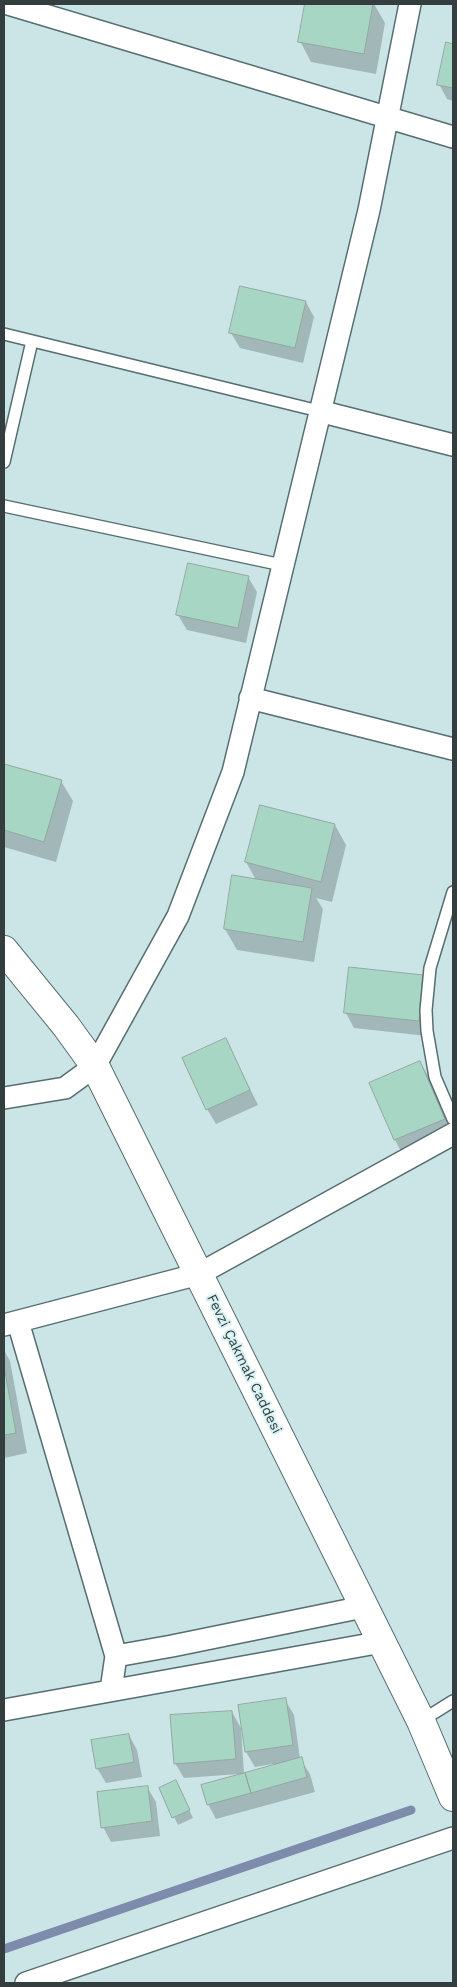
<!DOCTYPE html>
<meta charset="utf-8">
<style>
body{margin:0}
#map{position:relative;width:457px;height:1987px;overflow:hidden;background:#cbe5e7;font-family:"Work Sans",sans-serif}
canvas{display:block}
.frame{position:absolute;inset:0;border:5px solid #343e3f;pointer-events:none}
</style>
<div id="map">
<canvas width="457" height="1987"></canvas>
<div class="frame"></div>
</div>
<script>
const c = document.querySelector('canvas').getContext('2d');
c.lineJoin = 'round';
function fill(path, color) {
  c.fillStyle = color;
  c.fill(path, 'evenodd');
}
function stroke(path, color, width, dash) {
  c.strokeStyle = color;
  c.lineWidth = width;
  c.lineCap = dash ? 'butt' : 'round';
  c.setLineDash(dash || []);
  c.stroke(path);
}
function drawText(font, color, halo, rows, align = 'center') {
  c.font = font + ' "Work Sans",sans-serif';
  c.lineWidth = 4;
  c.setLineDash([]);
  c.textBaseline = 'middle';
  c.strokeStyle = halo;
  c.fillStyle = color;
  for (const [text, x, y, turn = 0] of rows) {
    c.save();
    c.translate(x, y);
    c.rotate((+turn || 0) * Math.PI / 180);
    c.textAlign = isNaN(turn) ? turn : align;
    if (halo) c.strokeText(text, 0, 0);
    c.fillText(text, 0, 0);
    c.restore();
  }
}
const shadow = new Path2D(`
 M 306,4 L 374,4 L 385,23 L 376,74 L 311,62 L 300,41 Z
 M 447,44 L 453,45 L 453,101 L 447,99 L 439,84 Z
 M 306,302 L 314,317 L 303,363 L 240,348 L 231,333 Z
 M 248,577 L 257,592 L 246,643 L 187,630 L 178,615 Z
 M 4,765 L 61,781 L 73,801 L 56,862 L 4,847 Z
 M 335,825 L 346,845 L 332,902 L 316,898 L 323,909 L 314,962 L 237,950 L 225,929 L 256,880 L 246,862 Z
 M 423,976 L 431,991 L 427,1036 L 354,1028 L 346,1013 Z
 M 226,1040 L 258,1105 L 216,1124 L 207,1109 Z
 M 420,1062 L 429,1077 L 453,1134 L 403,1155 L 395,1140 Z
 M 4,1350 L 10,1361 L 27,1453 L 4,1458 Z
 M 285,1700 L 294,1715 L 300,1759 L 310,1774 L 315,1792 L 216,1819 L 208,1804 L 239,1774 L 184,1778 L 175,1763 L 232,1712 L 241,1728 L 244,1774 L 273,1766 L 273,1764 L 255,1767 L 246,1752 L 239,1706 Z
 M 129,1735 L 137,1750 L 142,1777 L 106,1783 L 97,1768 Z
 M 147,1787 L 156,1802 L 160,1836 L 111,1842 L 103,1827 Z
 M 160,1788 L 180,1790 L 193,1818 L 178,1825 Z`);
const stream = new Path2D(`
 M 4,1949 L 411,1810`);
const building = new Path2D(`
 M 305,4 L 373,4 L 364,54 L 298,42 Z
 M 446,42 L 453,44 L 453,88 L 437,85 Z
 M 240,286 L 306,301 L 295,348 L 229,333 Z
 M 188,563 L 249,576 L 238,628 L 176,615 Z
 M 4,764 L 62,780 L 44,842 L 4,830 Z
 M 260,805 L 335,824 L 321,882 L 245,862 Z
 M 232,875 L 312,888 L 303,942 L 224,929 Z
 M 349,967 L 423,975 L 419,1021 L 344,1013 Z
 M 226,1038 L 250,1090 L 206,1110 L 182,1058 Z
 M 420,1061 L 445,1119 L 394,1140 L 369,1083 Z
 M 4,1366 L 16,1433 L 4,1435 Z
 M 286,1698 L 293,1745 L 245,1752 L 238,1705 Z
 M 232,1711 L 236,1759 L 174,1764 L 170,1715 Z
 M 129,1734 L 134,1762 L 96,1769 L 91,1740 Z
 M 302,1757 L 307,1777 L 251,1793 L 245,1773 Z
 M 245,1773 L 251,1793 L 207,1805 L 201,1785 Z
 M 176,1780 L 190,1810 L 172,1818 L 159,1788 Z
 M 148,1786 L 152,1821 L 101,1828 L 97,1792 Z`);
const lane = new Path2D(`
 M 4,334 L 319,411
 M 4,462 L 32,341
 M 4,506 L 282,565
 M 453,892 L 430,968 L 426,1010 L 427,1031 L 435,1077 L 453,1119
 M 421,1721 L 453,1701`);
const street = new Path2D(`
 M 8,4 L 453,137
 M 319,411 L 453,445
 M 250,698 L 453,749
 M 4,1098 L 65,1088 L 95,1066 L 178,916 L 233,772 L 369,210 L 410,4
 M 18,1322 L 116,1656 L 111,1690
 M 4,1325 L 199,1274 L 453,1134
 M 116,1656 L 172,1646 L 363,1607
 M 4,1710 L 382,1642
 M 26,1983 L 453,1838`);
const secondary = new Path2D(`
 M 4,950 L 66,1026 L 95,1066 L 421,1721 L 453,1797`);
const streetNames = [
 ["Fevzi Çakmak Caddesi",244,1364,64]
];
fill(shadow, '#0003');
stroke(stream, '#7d8bad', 9);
fill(building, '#a7d6c5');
stroke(building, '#92a89f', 1);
stroke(lane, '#576e70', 14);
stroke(street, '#576e70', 24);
stroke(secondary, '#576e70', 30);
stroke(lane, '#fff', 11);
stroke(street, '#fff', 21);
stroke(secondary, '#fff', 28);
drawText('14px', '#343e3f', '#d8f2f4', streetNames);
</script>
